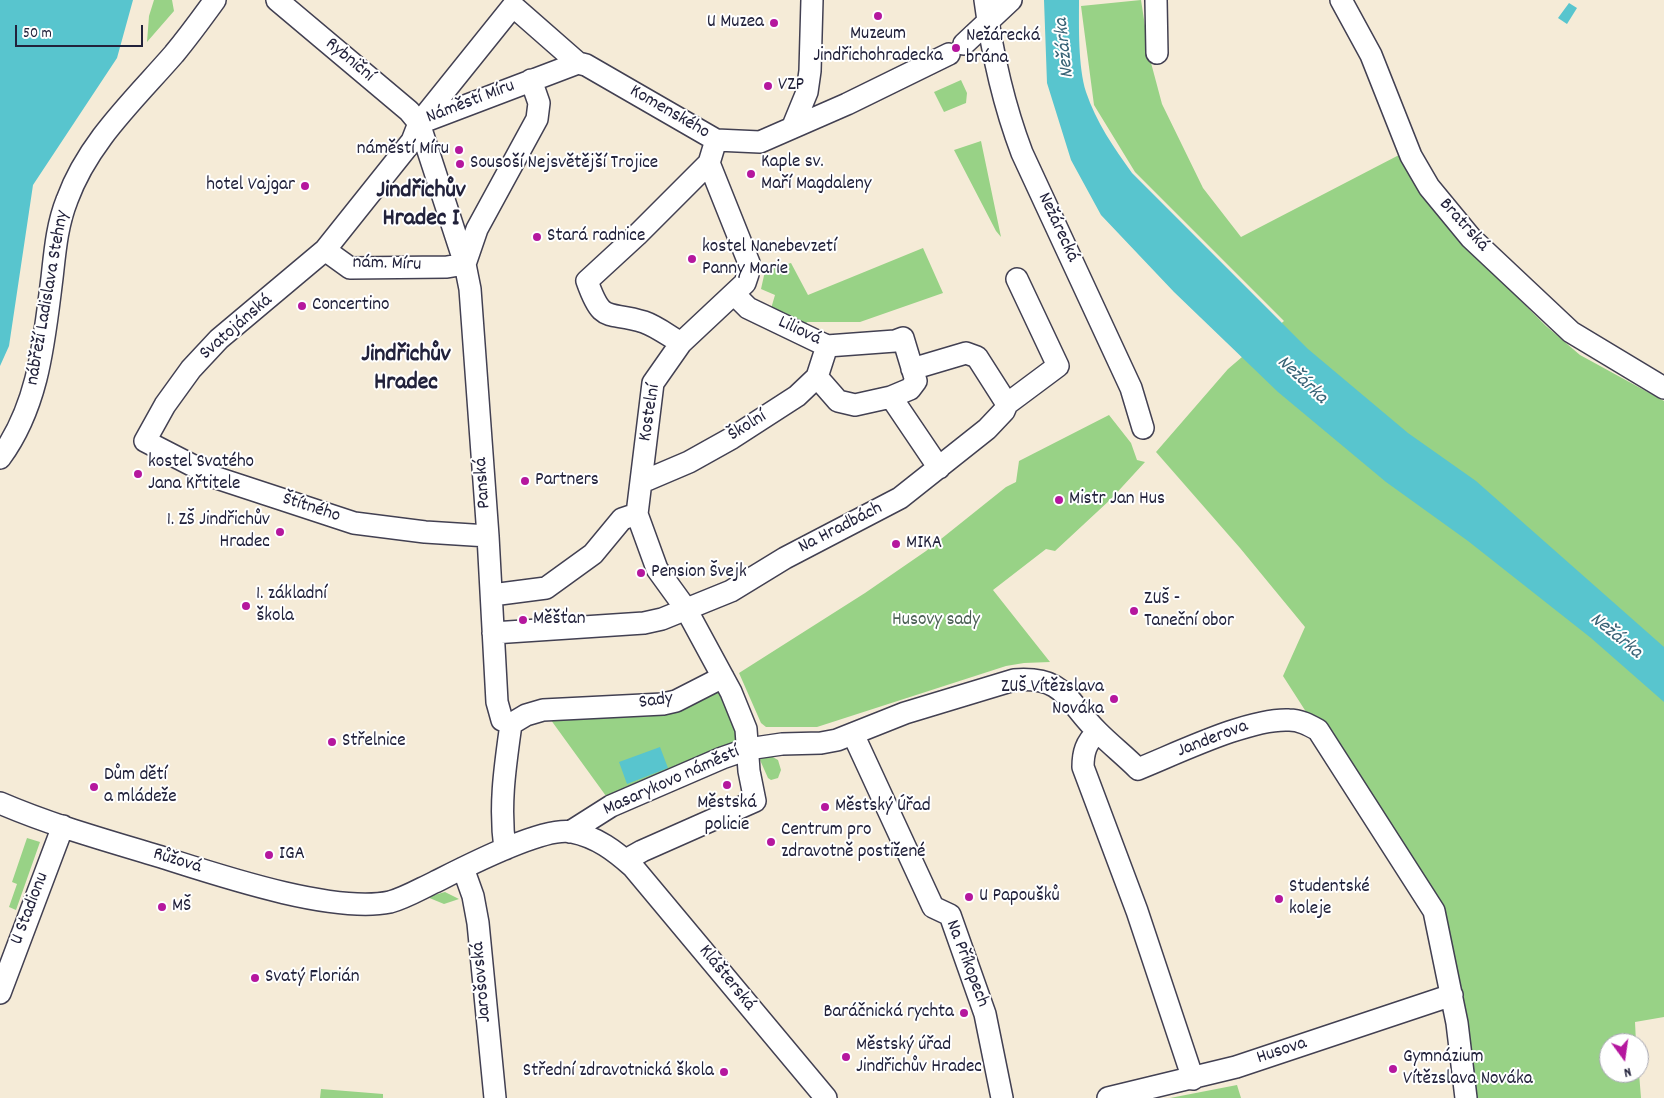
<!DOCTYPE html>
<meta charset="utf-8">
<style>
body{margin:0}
#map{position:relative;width:1664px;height:1098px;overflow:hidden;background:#f5ebd7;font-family:Dekko,sans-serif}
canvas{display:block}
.north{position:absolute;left:1599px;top:1033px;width:50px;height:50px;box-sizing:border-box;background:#fff;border:1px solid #a7a7b1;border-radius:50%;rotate:166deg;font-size:14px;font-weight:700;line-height:20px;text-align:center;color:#22223b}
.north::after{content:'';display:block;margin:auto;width:18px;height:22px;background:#b5179e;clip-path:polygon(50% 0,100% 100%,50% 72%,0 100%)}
.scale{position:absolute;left:15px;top:25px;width:128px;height:22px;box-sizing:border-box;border:2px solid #22223b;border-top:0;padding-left:6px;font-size:15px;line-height:18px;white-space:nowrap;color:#22223b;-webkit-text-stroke:4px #fff;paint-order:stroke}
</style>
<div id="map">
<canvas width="1664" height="1098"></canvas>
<div class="north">N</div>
<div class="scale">50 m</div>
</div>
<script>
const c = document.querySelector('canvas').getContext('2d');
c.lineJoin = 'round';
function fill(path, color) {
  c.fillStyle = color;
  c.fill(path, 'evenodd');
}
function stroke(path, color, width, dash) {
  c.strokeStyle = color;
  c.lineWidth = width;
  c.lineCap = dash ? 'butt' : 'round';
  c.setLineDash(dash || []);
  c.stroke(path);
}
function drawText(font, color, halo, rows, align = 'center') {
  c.font = font + ' Dekko,sans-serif';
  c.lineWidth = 4;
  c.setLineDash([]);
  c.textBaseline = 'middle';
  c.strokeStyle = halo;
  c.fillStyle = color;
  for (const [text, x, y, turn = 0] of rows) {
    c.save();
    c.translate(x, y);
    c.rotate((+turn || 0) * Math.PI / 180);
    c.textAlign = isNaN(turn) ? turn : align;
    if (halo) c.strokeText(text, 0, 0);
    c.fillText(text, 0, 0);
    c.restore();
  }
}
const green = new Path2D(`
 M 154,0 L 172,0 L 174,11 L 147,42 L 149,16 Z
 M 1141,0 L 1150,59 L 1162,104 L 1203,188 L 1241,237 L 1399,155 L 1454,227 L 1495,275 L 1546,326 L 1580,355 L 1664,401 L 1664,1017 L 1635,1022 L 1636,1043 L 1609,1043 L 1609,1073 L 1639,1073 L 1641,1098 L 1466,1098 L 1434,911 L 1283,676 L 1305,627 L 1240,548 L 1156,452 L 1228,369 L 1284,321 L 1135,172 L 1094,105 L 1081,6 Z
 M 961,80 L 967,93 L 966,103 L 944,112 L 934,92 Z
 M 981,141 L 1001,237 L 996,231 L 954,150 Z
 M 923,248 L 943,293 L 860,322 L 807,322 L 804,327 L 770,312 L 775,295 L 761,289 L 765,271 L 791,263 L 808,295 Z
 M 1109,415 L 1131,443 L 1137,460 L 1145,462 L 1111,499 L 1055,551 L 1046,549 L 993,590 L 1050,662 L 1024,663 L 1006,666 L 817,727 L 766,727 L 761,723 L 739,673 L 865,593 L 926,551 L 1006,487 L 1016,482 L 1019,461 Z
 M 711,687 L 721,691 L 739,733 L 738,741 L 615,795 L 606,796 L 548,716 L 557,715 L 567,720 L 627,709 L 638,717 L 663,715 L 667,707 Z
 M 769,755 L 778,760 L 781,770 L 778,778 L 771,780 L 768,778 L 760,760 L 761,758 Z
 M 27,838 L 40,842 L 16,910 L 9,907 L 17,884 L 12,882 Z
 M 445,892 L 459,899 L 444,904 L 427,897 Z
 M 1237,1085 L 1241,1098 L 1170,1098 Z
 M 321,1089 L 383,1094 L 383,1098 L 320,1098 Z`);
const water = new Path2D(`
 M 0,0 L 133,0 L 117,58 L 33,185 L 9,346 L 0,366 Z
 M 1044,0 L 1079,0 C 1079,28 1078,66 1086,92 C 1096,122 1114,148 1132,173 L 1308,349 L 1408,433 L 1476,481 L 1664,647 L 1664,702 L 1591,638 L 1468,541 L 1386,482 L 1278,392 L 1174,292 L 1101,215 L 1071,160 L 1047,83 Z
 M 1569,3 L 1577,8 L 1567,24 L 1558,18 Z
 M 660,747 L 668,768 L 627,784 L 619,762 Z`);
const minor = new Path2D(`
 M 277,0 L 409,111 L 419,123 L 465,264 L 470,289 L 488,536 L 497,702 L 502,720 L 511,724
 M 985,0 C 992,53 1003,103 1022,153 L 1131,388 L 1143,428
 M 1156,0 L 1157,53
 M 1341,0 L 1371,55 L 1411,156 L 1429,187 L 1471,238 L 1571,332 L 1664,388
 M 964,44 L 1011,0
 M 420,123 L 578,63
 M 793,126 L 807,92 L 810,71 L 812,0
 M 325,250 L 350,268 L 447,267 L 465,264
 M 465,264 L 477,229 L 537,119 L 539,103 L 531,80
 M 734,294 L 748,308 L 827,346 L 895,341 L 903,338 L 916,381 L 910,389 L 891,397 L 939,468
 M 681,343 C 669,336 656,326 644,322 C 607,310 603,326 587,281 L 637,235 L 709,163
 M 912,369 L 966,353 L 977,357 L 1007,404
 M 817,377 L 838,401 L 855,405 L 891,397
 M 0,458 C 39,405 44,341 52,278 C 55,251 57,225 67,200 C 88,142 134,100 174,54 C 188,37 202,18 215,0
 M 642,482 L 689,462 L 732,438 L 797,396 L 817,377 L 827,346
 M 488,536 L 425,532 L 354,523 L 217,478 L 145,441 L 165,405 L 191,369 L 219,339 L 325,250 L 412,141 L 419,123 L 513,6 L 578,63 L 586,65 L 716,140 L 760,142 L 847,104 L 949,54
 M 492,595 L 546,588 L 593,554 L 622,519 L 637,514
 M 493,633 L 644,623 L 662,619 L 731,591 L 785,558 L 900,498 L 987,429 L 1004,411 L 1007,404 L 1058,366 L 1017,279
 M 511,724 L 526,715 L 543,710 L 663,704 L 676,701 L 723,677
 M 1097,732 C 1086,743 1083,752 1083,767 L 1137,911 L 1193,1079
 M 853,734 L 933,907 L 950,915 L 985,1014 L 1002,1098
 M 0,803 C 51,825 105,840 158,856 C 215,874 332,914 390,902 C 405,898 420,889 435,882 C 463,868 543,826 572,832 C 597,837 615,851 633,867 L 826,1098
 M 570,832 L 611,806 L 722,758 L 748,749 L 782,744 L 821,743 L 837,740 L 905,713 L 1014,680 C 1066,676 1066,701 1098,732 C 1111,745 1125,756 1138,769 C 1178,753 1249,718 1289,720 C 1300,720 1309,725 1318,730 L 1434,911 L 1457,1023 L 1466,1098
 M 505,849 C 499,806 505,767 511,724
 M 626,860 L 642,851 L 755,801 L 749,771 L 746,729 L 731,692 L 686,609 L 657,569 L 637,514 L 653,383 L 681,343 L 745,283 L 748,274 L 749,263 L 709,163 L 716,140
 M 463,868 L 473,896 L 478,923 L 495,1098
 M 0,993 L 63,826
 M 1108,1098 L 1236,1067 L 1452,995`);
const markers = [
 [878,16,5,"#b5179e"],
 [774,23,5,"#b5179e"],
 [956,48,5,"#b5179e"],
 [768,86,5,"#b5179e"],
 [459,150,5,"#b5179e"],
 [460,164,5,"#b5179e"],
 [751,174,5,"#b5179e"],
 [305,186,5,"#b5179e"],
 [537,237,5,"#b5179e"],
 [692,259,5,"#b5179e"],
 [302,306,5,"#b5179e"],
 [138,474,5,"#b5179e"],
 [525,481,5,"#b5179e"],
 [1059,500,5,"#b5179e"],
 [280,532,5,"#b5179e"],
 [896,544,5,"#b5179e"],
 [641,573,5,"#b5179e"],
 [246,606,5,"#b5179e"],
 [1134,611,5,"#b5179e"],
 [523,620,5,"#b5179e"],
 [1114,699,5,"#b5179e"],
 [332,742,5,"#b5179e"],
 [727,785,5,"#b5179e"],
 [94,787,5,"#b5179e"],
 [825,807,5,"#b5179e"],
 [771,842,5,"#b5179e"],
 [269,855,5,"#b5179e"],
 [969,897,5,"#b5179e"],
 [1279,899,5,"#b5179e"],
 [162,907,5,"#b5179e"],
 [255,978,5,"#b5179e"],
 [964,1013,5,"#b5179e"],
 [846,1057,5,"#b5179e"],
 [1393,1069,5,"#b5179e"],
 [724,1072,5,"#b5179e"]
];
const poiNames = [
 ["U Muzea",764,23,"right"],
 ["Muzeum",878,35,"center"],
 ["Jindřichohradecka",878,57,"center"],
 ["Nežárecká",966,37],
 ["brána",966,59],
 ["VZP",778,86],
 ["náměstí Míru",449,150,"right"],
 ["Kaple sv.",761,163],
 ["Maří Magdaleny",761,185],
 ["Sousoší Nejsvětější Trojice",470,164],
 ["hotel Vajgar",295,186,"right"],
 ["Stará radnice",547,237],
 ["kostel Nanebevzetí",702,248],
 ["Panny Marie",702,270],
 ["Concertino",312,306],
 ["kostel Svatého",148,463],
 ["Jana Křtitele",148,485],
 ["Partners",535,481],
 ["Mistr Jan Hus",1069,500],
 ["1. ZŠ Jindřichův",270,521,"right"],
 ["Hradec",270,543,"right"],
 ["MIKA",906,544],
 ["Pension Švejk",651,573],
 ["1. základní",256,595],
 ["škola",256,617],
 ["ZUŠ -",1144,600],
 ["Taneční obor",1144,622],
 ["Měšťan",533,620],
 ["ZUŠ Vítězslava",1104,688,"right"],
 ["Nováka",1104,710,"right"],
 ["Střelnice",342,742],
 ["Dům dětí",104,776],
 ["a mládeže",104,798],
 ["Městská",727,804,"center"],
 ["policie",727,826,"center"],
 ["Městský Úřad",835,807],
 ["Centrum pro",781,831],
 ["zdravotně postižené",781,853],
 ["IGA",279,855],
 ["Studentské",1289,888],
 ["koleje",1289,910],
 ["U Papoušků",979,897],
 ["MŠ",172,907],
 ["Svatý Florián",265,978],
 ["Baráčnická rychta",954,1013,"right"],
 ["Městský úřad",856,1046],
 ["Jindřichův Hradec",856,1068],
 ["Gymnázium",1403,1058],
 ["Vítězslava Nováka",1403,1080],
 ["Střední zdravotnická škola",714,1072,"right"]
];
const streetNames = [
 ["Rybniční",349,61,40],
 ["Náměstí Míru",471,103,-21],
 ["Komenského",669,113,30],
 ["Bratrská",1463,226,48],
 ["Nežárecká",1057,228,65],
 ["nám. Míru",387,265,2],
 ["nábřeží Ladislava Stehny",49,298,-80],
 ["Svatojánská",237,328,-41],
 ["Liliová",799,332,25],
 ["Kostelní",651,413,-81],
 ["Školní",748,427,-32],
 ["Panská",484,483,-94],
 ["Štítného",311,509,18],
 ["Na Hradbách",841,529,-27],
 ["Sady",656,702,-8],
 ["Janderova",1213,740,-21],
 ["Masarykovo náměstí",672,782,-24],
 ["Růžová",177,862,17],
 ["U Stadionu",31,909,-69],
 ["Na Příkopech",966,964,69],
 ["Klášterská",726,979,51],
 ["Jarošovská",483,982,-95],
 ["Husova",1282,1052,-18]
];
const parkNames = [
 ["Husovy sady",936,621]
];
const waterNames = [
 ["Nežárka",1066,48,-96],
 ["Nežárka",1301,381,43],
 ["Nežárka",1615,637,39]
];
const districtNames = [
 ["Jindřichův",421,193],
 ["Hradec I",421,221],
 ["Jindřichův",406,357],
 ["Hradec",406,385]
];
fill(green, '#98d286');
fill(water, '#58c5ce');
stroke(minor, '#424052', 24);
stroke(minor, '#fff', 21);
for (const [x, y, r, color] of markers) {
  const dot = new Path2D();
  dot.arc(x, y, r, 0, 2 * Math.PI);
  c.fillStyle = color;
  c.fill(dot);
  stroke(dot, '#fff', 2);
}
drawText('19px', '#22223b', '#fff', poiNames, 'left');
drawText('19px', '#22223b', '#fff', streetNames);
drawText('19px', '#4b6055', '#fff', parkNames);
drawText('italic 20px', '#386376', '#fff', waterNames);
drawText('bold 24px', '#22223b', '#fff', districtNames);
</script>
